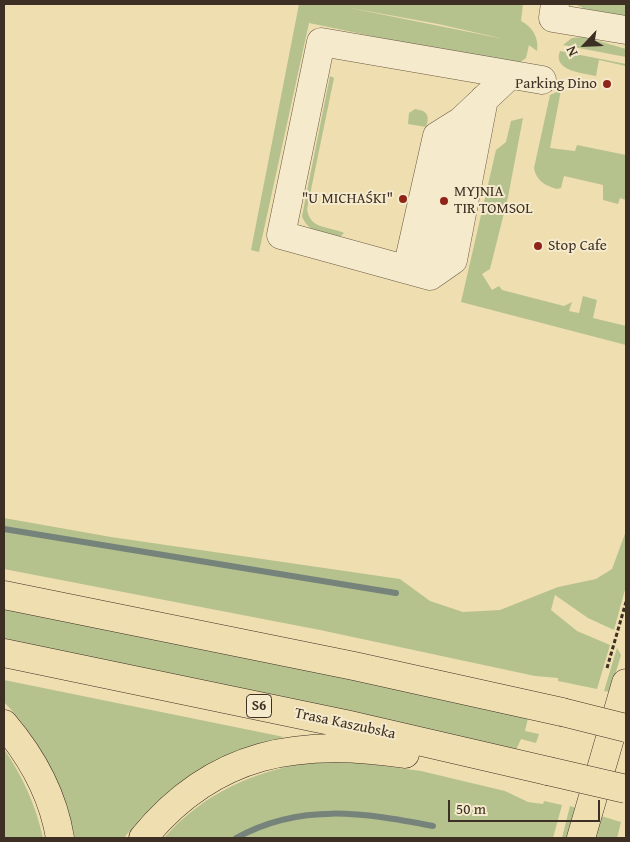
<!DOCTYPE html>
<meta charset="utf-8">
<style>
body{margin:0}
#map{position:relative;width:630px;height:842px;overflow:hidden;background:#efdeb0;font-family:"Gentium Book Plus",serif}
canvas{display:block}
.frame{position:absolute;inset:0;border:5px solid #3d2f23;pointer-events:none}
.north{position:absolute;left:560px;top:20px;width:50px;height:50px;-webkit-text-stroke:4px #f5eacc;paint-order:stroke;rotate:245deg;font-size:14px;font-weight:700;line-height:20px;text-align:center;color:#3d2f23}
.north::after{content:'';display:block;margin:auto;width:18px;height:22px;background:#3d2f23;clip-path:polygon(50% 0,100% 100%,50% 72%,0 100%)}
.scale{position:absolute;left:448px;top:800px;width:152px;height:22px;box-sizing:border-box;border:2px solid #3d2f23;border-top:0;padding-left:6px;font-size:15px;line-height:18px;white-space:nowrap;color:#3d2f23;-webkit-text-stroke:4px #f5eacc;paint-order:stroke}
</style>
<div id="map">
<canvas width="630" height="842"></canvas>
<div class="frame"></div>
<div class="north">N</div>
<div class="scale">50 m</div>
</div>
<script>
const c = document.querySelector('canvas').getContext('2d');
c.lineJoin = 'round';
function fill(path, color) {
  c.fillStyle = color;
  c.fill(path, 'evenodd');
}
function stroke(path, color, width, dash) {
  c.strokeStyle = color;
  c.lineWidth = width;
  c.lineCap = dash ? 'butt' : 'round';
  c.setLineDash(dash || []);
  c.stroke(path);
}
function drawText(font, color, halo, rows, align = 'center') {
  c.font = font + ' "Gentium Book Plus",serif';
  c.lineWidth = 4;
  c.setLineDash([]);
  c.textBaseline = 'middle';
  c.strokeStyle = halo;
  c.fillStyle = color;
  for (const [text, x, y, turn = 0] of rows) {
    c.save();
    c.translate(x, y);
    c.rotate((+turn || 0) * Math.PI / 180);
    c.textAlign = isNaN(turn) ? turn : align;
    if (halo) c.strokeText(text, 0, 0);
    c.fillText(text, 0, 0);
    c.restore();
  }
}
const green = new Path2D(`
 M 299,4 L 523,4 L 521,21 C 533,27 539,38 537,51 L 529,45 L 526,58 L 515,66 L 309,23 L 259,252 L 251,250 ZM 345,7 L 438,24 L 500,38 L 499,38 Z
 M 575,4 L 626,4 L 626,16 L 585,9 Z
 M 585,37 L 626,49 L 626,57 L 563,45 L 572,38 Z
 M 560,51 L 626,64 L 626,66 L 599,60 L 596,76 C 583,73 552,71 560,51 Z
 M 330,76 L 334,78 L 307,209 C 310,230 329,226 344,233 L 340,237 C 324,234 308,233 302,216 Z
 M 561,90 L 550,148 L 575,151 L 577,145 L 626,155 L 626,200 L 620,198 L 618,204 L 603,200 L 603,185 L 564,176 L 561,188 L 557,189 C 546,186 536,181 534,168 L 550,95 Z
 M 415,109 C 428,111 430,116 426,127 L 408,124 L 409,113 Z
 M 523,118 L 508,197 L 490,269 L 482,274 L 492,290 L 499,286 L 502,290 L 564,306 L 572,302 L 569,311 L 579,313 L 583,296 L 597,300 L 593,318 L 626,326 L 626,345 L 461,302 L 496,150 L 506,142 L 511,121 Z
 M 4,518 L 111,537 L 400,579 L 430,601 L 463,612 L 500,610 L 558,587 L 596,579 L 612,569 L 626,531 L 626,586 L 614,630 L 588,618 L 555,595 L 551,610 L 577,631 L 610,645 L 597,689 L 558,681 L 558,678 L 535,676 L 320,630 L 4,569 Z
 M 4,606 L 166,638 L 528,718 L 525,731 L 539,734 L 536,743 L 521,739 L 515,752 L 4,643 Z
 M 617,648 L 621,655 L 610,692 L 604,691 Z
 M 4,680 L 284,737 C 218,752 166,785 124,838 L 75,838 C 64,785 41,741 4,702 Z
 M 4,749 C 23,777 36,806 43,838 L 4,838 Z
 M 316,762 L 354,762 L 421,771 L 505,791 L 528,802 L 543,804 L 544,801 L 562,805 L 553,838 L 164,838 C 203,793 257,769 316,762 Z
 M 570,806 L 576,808 L 568,838 L 562,838 Z
 M 601,816 L 621,822 L 617,838 L 595,838 Z`);
const stream = new Path2D(`
 M 4,529 L 396,593
 M 236,838 C 301,802 364,813 433,826`);
const path = new Path2D(`
 M 607,668 L 626,602`);
const minor = new Path2D(`
 M 555,4 L 553,18 L 626,30
 M 510,75 L 461,121 L 430,276 L 281,235 L 321,42 L 542,80
 M 407,269 L 437,136 L 461,121
 M 430,276 L 453,260 L 484,99`);
const major = new Path2D(`
 M 581,838 L 626,683`);
const highway = new Path2D(`
 M 4,595 L 354,666 L 562,712
 M 4,653 L 345,724 L 548,771
 M 4,724 C 32,757 53,795 60,838
 M 143,838 C 214,751 300,738 405,754`);
const highwayBridge = new Path2D(`
 M 562,712 L 626,728
 M 548,771 L 626,789`);
const markers = [
 [607,84,5,"#8f2418"],
 [403,199,5,"#8f2418"],
 [444,201,5,"#8f2418"],
 [538,246,5,"#8f2418"]
];
const shields = [
 [259,706,25]
];
const shieldNames = [
 ["S6",259,706]
];
const poiNames = [
 ["Parking Dino",597,84],
 ["MYJNIA",454,192,"left"],
 ["TIR TOMSOL",454,209,"left"],
 ["\"U MICHAŚKI\"",393,199],
 ["Stop Cafe",548,246,"left"]
];
const streetNames = [
 ["Trasa Kaszubska",345,724,12]
];
fill(green, '#b5c28e');
stroke(stream, '#76837a', 6);
stroke(minor, '#6a5b46', 29);
stroke(major, '#3d2f23', 29);
stroke(highway, '#3d2f23', 29);
stroke(path, '#3d2f23', 3, [4, 2.5]);
stroke(minor, '#f5eacc', 28);
stroke(major, '#efdeb0', 28);
stroke(highway, '#efdeb0', 28);
stroke(highwayBridge, '#3d2f23', 29, []);
stroke(highwayBridge, '#efdeb0', 28);
for (const [x, y, r, color] of markers) {
  const dot = new Path2D();
  dot.arc(x, y, r, 0, 2 * Math.PI);
  c.fillStyle = color;
  c.fill(dot);
  stroke(dot, '#f5eacc', 2);
}
for (const [x, y, w] of shields) {
  const box = new Path2D();
  box.roundRect(x - w / 2, y - 11.5, w, 23, 4);
  c.fillStyle = '#f5eacc';
  c.fill(box);
  stroke(box, '#3d2f23', 1);
}
drawText('bold 14px', '#3d2f23', null, shieldNames);
drawText('15px', '#3d2f23', '#f5eacc', poiNames, 'right');
drawText('15px', '#3d2f23', '#f5eacc', streetNames);
</script>
